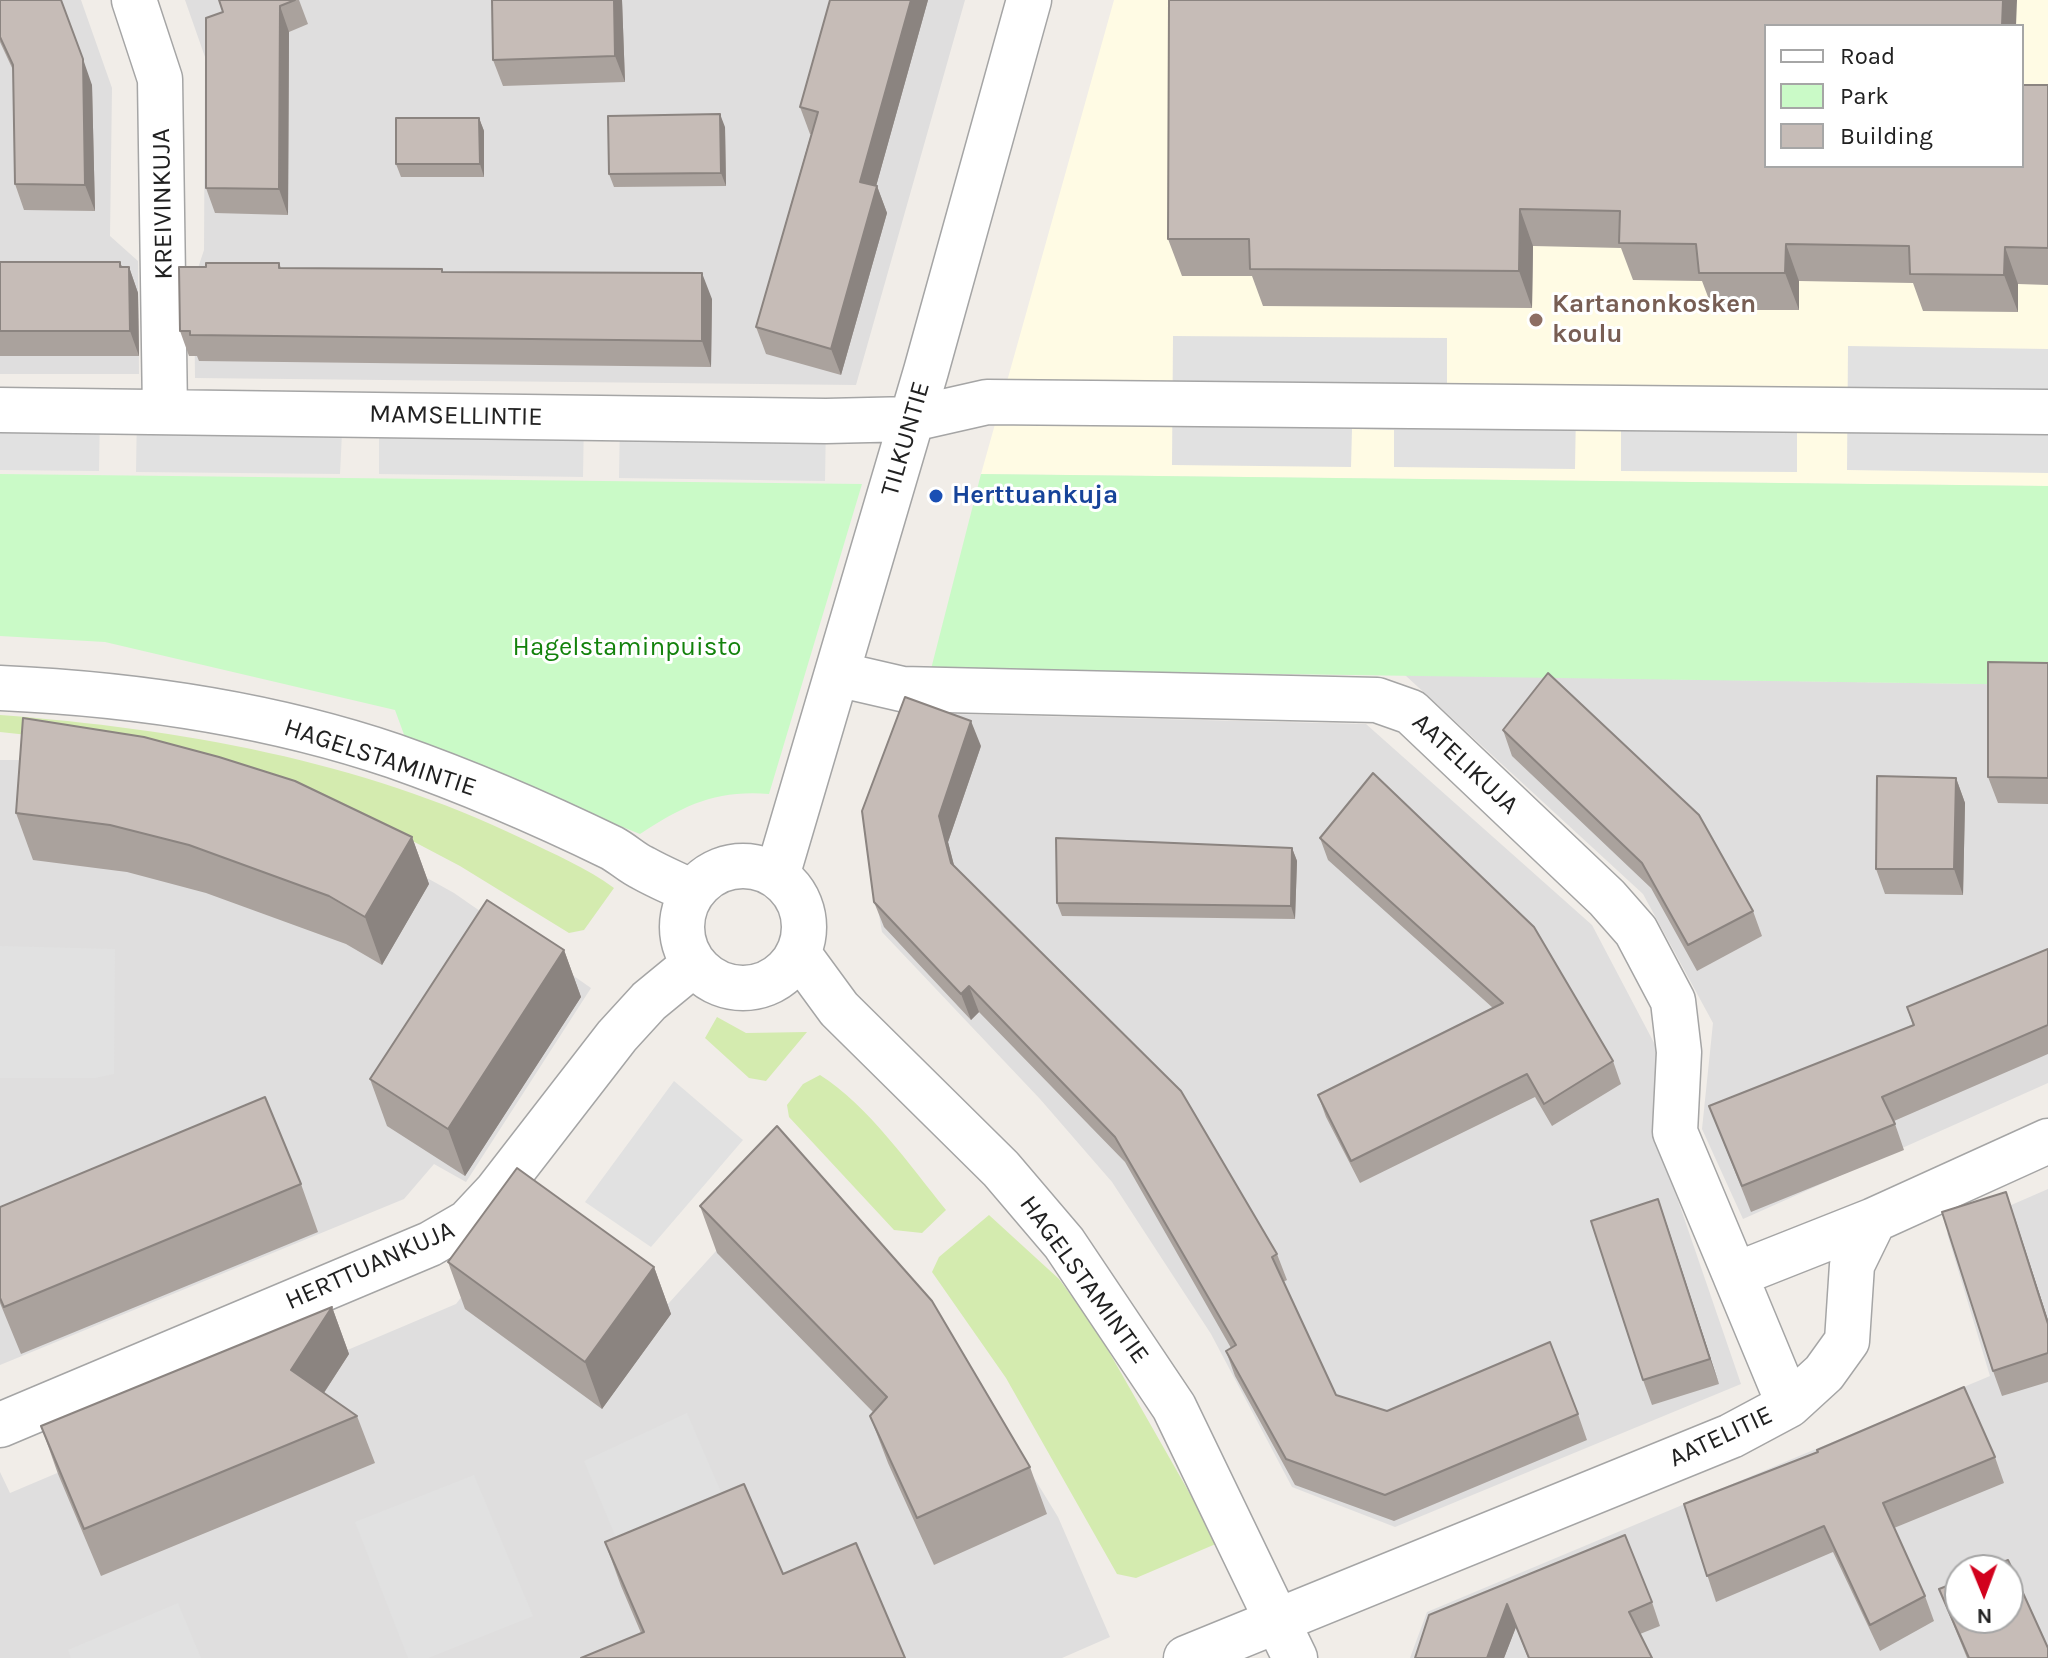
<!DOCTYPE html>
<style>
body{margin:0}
#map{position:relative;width:2048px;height:1658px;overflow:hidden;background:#f1ede8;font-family:Karla,sans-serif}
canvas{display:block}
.legend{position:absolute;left:1764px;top:24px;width:260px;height:144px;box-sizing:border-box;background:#fff;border:2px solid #a6a6a6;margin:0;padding:10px 14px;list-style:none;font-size:24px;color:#212121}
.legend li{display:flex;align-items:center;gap:16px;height:40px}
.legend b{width:40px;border:2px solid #a6a6a6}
.north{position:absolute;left:1944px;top:1554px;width:80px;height:80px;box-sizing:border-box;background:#fff;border:2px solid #a6a6a6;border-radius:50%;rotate:179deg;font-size:22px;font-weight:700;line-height:32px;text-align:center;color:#212121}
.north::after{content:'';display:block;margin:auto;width:28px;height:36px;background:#d2011d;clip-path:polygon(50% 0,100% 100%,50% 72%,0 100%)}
</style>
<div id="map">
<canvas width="2048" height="1658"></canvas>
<ul class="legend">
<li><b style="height:10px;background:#fff"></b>Road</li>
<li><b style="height:22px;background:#cafac7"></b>Park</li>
<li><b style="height:22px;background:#c6bcb7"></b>Building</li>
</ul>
<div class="north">N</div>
</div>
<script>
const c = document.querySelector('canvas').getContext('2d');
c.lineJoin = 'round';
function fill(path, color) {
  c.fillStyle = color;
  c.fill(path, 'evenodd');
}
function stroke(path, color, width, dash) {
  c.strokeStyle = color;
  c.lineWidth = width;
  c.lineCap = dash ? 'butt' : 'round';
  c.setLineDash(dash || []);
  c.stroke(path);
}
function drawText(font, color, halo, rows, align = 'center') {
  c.font = font + ' Karla,sans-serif';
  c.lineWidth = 6;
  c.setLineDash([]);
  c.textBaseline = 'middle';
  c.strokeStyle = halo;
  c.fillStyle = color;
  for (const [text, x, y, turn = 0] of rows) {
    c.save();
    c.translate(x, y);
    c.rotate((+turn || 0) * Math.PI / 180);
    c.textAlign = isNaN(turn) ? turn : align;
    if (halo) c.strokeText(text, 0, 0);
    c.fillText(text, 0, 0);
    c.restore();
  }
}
const residential = new Path2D(`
 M 0,0 L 81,0 L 112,88 L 110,236 L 138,261 L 139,374 L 0,374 Z
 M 185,0 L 965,0 L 856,385 L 195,378 L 194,280 L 204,250 L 205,57 Z
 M 1405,675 L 2048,685 L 2048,1083 L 1743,1219 L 1702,1129 L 1713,1023 L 1643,894 Z
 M 911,713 L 1366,724 L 1592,925 L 1662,1058 L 1658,1142 L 1741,1384 L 1395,1527 L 1292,1487 L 1211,1334 L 1112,1182 L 1040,1099 L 882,932 L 865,837 Z
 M 0,760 L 25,760 L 393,859 L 454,893 L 591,988 L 466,1182 L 434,1164 L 404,1199 L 0,1365 Z
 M 793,1166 L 955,1349 L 1058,1517 L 1110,1637 L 1062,1658 L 0,1658 L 0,1472 L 10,1493 L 456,1304 L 531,1207 L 668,1304 Z
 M 2048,1189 L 2048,1658 L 1410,1658 L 1427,1612 L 1990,1376 L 1947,1233 ZM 1960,1570 L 2008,1570 L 2008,1618 L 1960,1618 Z`);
const education = new Path2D(`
 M 1114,0 L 2048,0 L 2048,486 L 981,474 ZM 1766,26 L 2022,26 L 2022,166 L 1766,166 Z`);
const grass = new Path2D(`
 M 0,715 C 180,729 360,760 523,839 C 554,854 587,868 614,888 L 584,930 L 569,933 L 460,866 L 367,817 L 112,744 L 0,732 Z
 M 717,1017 L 746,1033 L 807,1032 L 766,1081 L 749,1078 L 705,1038 Z
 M 820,1075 C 868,1105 911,1167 946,1210 L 922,1233 L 894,1230 L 789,1117 L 787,1105 L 803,1084 Z
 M 989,1215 L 1059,1279 L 1096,1329 L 1218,1543 L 1136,1578 L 1117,1574 L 1006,1378 L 932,1272 L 939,1257 Z`);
const park = new Path2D(`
 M 0,474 L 862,484 L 769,794 C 715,790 685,805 640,834 L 406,740 L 395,710 L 105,642 L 0,636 Z
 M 981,474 L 2048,486 L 2048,685 L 931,669 Z`);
const parking = new Path2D(`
 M 1173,336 L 1447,338 L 1447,407 L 1576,408 L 1575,469 L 1394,467 L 1394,430 L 1352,429 L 1351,467 L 1172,465 Z
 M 1848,346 L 2048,349 L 2048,473 L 1847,470 Z
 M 1621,408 L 1797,410 L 1797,472 L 1621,471 Z
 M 0,410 L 100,411 L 99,471 L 0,470 Z
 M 137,411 L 584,417 L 583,477 L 379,474 L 379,434 L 342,433 L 340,474 L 136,472 Z
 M 620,418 L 826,421 L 825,481 L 619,478 Z
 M 0,946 L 115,949 L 114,1074 L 95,1078 L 0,1078 Z
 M 674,1081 L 743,1140 L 651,1247 L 585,1202 Z
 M 687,1413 L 740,1536 L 634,1581 L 584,1461 Z
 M 474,1475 L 533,1616 L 428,1658 L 408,1658 L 355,1522 Z
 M 178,1603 L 201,1658 L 71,1658 L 68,1650 Z`);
const minor = new Path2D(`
 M 134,0 L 160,79 L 165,412
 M 0,410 L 826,421 L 912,419 L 987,402 L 2048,412
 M 837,674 L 902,689 L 1377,700 L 1411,712 L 1607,898 L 1636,931 L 1673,1001 L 1679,1052 L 1675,1132 L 1735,1275 L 1874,1220
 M 0,688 C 134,694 267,713 394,756 C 468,782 542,814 612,848 C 623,854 632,863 643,868 C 659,877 676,884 692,892
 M682 927a61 61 0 1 1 122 0a61 61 0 1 1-122 0Z
 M 777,876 L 926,371 L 1029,0
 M 798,953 L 839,1009 L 1001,1169 L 1064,1243 L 1174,1407 L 1295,1658
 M 1735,1275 L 1789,1405
 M 0,1425 L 430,1244 L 468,1222 L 497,1191 L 617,1036 L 649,1001 L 694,964
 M 1186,1658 L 1731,1436 L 1789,1405 L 1824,1373 L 1847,1341 L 1852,1265 L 1874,1220 L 2048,1141`);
const wall = new Path2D(`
 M 0,0 L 92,85 L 95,211 L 24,210 L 15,184 L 13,70 L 0,42 Z
 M 219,0 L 299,0 L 308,24 L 289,32 L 288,215 L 215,213 L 206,188 L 223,12 Z
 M 622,0 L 625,82 L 503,86 L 493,60 Z
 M 830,0 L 928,0 L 876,186 L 877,186 L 887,213 L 841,375 L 766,354 L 756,327 L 811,134 L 810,134 L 800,107 Z
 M 2048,85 L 2048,285 L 2018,284 L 2018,312 L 1923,311 L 1913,283 L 1799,281 L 1799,310 L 1713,310 L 1702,281 L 1633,280 L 1621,248 L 1533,246 L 1532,308 L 1263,306 L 1252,276 L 1182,276 L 1168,239 L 1766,166 Z
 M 479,118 L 484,131 L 484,177 L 401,177 L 396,164 Z
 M 725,127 L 726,186 L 614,187 L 609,174 Z
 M 0,262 L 120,262 L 122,267 L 129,267 L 138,293 L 139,356 L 0,356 Z
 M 279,263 L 281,268 L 442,269 L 443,272 L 712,299 L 711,367 L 199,361 L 197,356 L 189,356 L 180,331 L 206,267 Z
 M 2048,663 L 2048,804 L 1998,803 L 1988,777 Z
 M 1503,730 L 1753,911 L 1762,936 L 1697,971 L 1651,888 L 1512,756 Z
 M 981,746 L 948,842 L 954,866 L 1277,1254 L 1287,1280 L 1283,1282 L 1336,1395 L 1387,1411 L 1578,1414 L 1587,1440 L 1394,1521 L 1295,1485 L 1235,1376 L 1226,1351 L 1231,1348 L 1125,1162 L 979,1012 L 971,1020 L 884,927 L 874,902 Z
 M 1956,778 L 1965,803 L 1963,895 L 1885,894 L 1876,869 Z
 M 16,813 L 412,837 L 429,884 L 382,965 L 346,944 L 206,893 L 127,872 L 33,860 Z
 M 1320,838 L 1613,1061 L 1621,1084 L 1552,1126 L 1535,1097 L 1360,1183 L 1326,1117 L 1318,1095 L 1493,1008 L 1328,860 Z
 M 1292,848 L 1297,861 L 1295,919 L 1062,916 L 1057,903 Z
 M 2048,949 L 2048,1054 L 1894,1121 L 1904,1150 L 1751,1212 L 1709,1106 L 1913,1026 L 1907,1007 Z
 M 564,950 L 581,997 L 465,1176 L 387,1126 L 370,1079 Z
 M 301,1184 L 318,1232 L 21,1354 L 0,1303 L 0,1207 Z
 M 700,1206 L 1030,1467 L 1047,1514 L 934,1565 L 888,1463 L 870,1416 L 873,1412 L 717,1253 Z
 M 2015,1218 L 2048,1320 L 2048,1382 L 2002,1396 L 1993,1371 Z
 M 1667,1225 L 1719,1384 L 1652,1405 L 1643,1380 Z
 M 448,1262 L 654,1267 L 671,1314 L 602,1409 L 465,1309 Z
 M 332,1307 L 349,1354 L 324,1393 L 357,1416 L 375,1463 L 101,1576 L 58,1474 L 41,1426 Z
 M 1995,1457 L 2004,1483 L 1894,1528 L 1925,1596 L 1934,1621 L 1880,1651 L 1833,1552 L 1716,1602 L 1684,1504 Z
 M 605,1542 L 783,1574 L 641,1633 L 621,1586 Z
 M 1939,1589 L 2048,1658 L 1967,1658 Z
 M 1652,1602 L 1660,1626 L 1640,1634 L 1652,1658 L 1528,1658 L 1516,1627 L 1504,1658 L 1415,1658 L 1429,1615 Z`);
const shadedWall = new Path2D(`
 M 614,0 L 622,0 L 625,82 L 615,56 Z
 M 911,0 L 928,0 L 870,208 L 860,182 Z
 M 2003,0 L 2017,0 L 2016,26 L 2002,26 Z
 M 280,6 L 289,32 L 288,215 L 279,189 Z
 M 83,59 L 92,85 L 95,211 L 85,185 Z
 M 720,114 L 725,127 L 726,186 L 721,173 Z
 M 479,118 L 484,131 L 484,177 L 480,164 Z
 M 877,186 L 887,213 L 841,375 L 831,349 Z
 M 1520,209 L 1533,246 L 1532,308 L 1519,271 Z
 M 1786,244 L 1799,281 L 1799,310 L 1785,273 Z
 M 2005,247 L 2018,284 L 2018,312 L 2004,275 Z
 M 120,262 L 129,286 L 129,267 L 138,293 L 139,356 L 130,331 Z
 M 702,273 L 712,299 L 711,367 L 702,341 Z
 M 971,721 L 981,746 L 948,842 L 960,888 L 951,863 L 939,816 Z
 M 1956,778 L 1965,803 L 1963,895 L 1954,869 Z
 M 412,837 L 429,884 L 382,965 L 365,917 Z
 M 1292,848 L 1297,861 L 1295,919 L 1291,906 Z
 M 564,950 L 581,997 L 465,1176 L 448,1129 Z
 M 969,986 L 979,1012 L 971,1020 L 961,994 Z
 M 2006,1192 L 2048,1320 L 2048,1324 Z
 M 1658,1199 L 1667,1225 L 1719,1384 L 1710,1359 Z
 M 654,1267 L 671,1314 L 602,1409 L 585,1362 Z
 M 332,1307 L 349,1354 L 308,1417 L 291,1370 Z
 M 1507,1604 L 1516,1627 L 1504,1658 L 1487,1658 Z`);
const building = new Path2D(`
 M 0,0 L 61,0 L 83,59 L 85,185 L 15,184 L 13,65 L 0,37 Z
 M 219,0 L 295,0 L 280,6 L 279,189 L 206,188 L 206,18 L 223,12 Z
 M 492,0 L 614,0 L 615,56 L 493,60 Z
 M 830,0 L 911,0 L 860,182 L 877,186 L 831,349 L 756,327 L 818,112 L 800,107 Z
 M 1169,0 L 2003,0 L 2002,26 L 1766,26 L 1766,166 L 2022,166 L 2022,85 L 2048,85 L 2048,248 L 2005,247 L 2004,275 L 1910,274 L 1909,246 L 1786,244 L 1785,273 L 1699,273 L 1696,244 L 1619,243 L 1620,211 L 1520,209 L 1519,271 L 1250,269 L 1249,239 L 1168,239 Z
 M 720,114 L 721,173 L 609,174 L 608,116 Z
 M 396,118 L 479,118 L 480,164 L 396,164 Z
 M 0,262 L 120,262 L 120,267 L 129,267 L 130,331 L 0,331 Z
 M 206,263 L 279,263 L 279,268 L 442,269 L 442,272 L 702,273 L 702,341 L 190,335 L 190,331 L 180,331 L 179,267 L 206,267 Z
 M 1988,662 L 2048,663 L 2048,778 L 1988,777 Z
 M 1548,673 L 1699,815 L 1753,911 L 1688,945 L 1642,863 L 1503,730 Z
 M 905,697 L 971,721 L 939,816 L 951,863 L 1181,1091 L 1277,1254 L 1272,1257 L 1336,1395 L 1387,1411 L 1550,1342 L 1578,1414 L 1385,1495 L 1286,1459 L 1226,1351 L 1236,1345 L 1115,1137 L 969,986 L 961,994 L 874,902 L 862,811 Z
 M 23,718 L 144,737 L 219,757 L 295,781 L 412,837 L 365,917 L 329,896 L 189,845 L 110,825 L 16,813 Z
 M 1373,773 L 1534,927 L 1613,1061 L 1544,1104 L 1527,1074 L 1351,1161 L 1318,1095 L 1503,1003 L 1320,838 Z
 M 1877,776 L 1956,778 L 1954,869 L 1876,869 Z
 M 1056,838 L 1292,848 L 1291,906 L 1057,903 Z
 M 487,900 L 564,950 L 448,1129 L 370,1079 Z
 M 2048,949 L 2048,1025 L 1882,1097 L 1895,1124 L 1742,1186 L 1709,1106 L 1914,1025 L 1907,1007 Z
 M 265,1097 L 301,1184 L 4,1307 L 0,1298 L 0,1207 Z
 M 777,1126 L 932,1301 L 1030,1467 L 917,1518 L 870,1416 L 887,1397 L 700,1206 Z
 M 517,1168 L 654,1267 L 585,1362 L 448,1262 Z
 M 2006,1192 L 2048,1324 L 2048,1353 L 1993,1371 L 1942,1212 Z
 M 1658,1199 L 1710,1359 L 1643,1380 L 1591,1221 Z
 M 332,1307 L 291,1370 L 357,1416 L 84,1529 L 41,1426 Z
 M 1964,1387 L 1995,1457 L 1883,1503 L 1925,1596 L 1870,1625 L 1824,1526 L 1707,1576 L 1684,1504 L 1818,1452 L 1817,1450 Z
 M 744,1484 L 783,1574 L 856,1543 L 905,1658 L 581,1658 L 644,1632 L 605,1542 Z
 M 1625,1535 L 1652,1602 L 1629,1612 L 1652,1658 L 1529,1658 L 1507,1604 L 1487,1658 L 1415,1658 L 1429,1615 Z
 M 2008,1560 L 2048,1648 L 2048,1658 L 1969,1658 L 1939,1589 L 1960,1581 L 1960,1618 L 2008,1618 L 2008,1570 L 1985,1570 Z`);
const markers = [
 [1536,320,8,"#8d6e63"],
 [936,496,8,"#1a4fb4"]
];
const streetNames = [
 ["KREIVINKUJA",163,204,-91],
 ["MAMSELLINTIE",456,416,1],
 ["TILKUNTIE",906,439,-74],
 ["HAGELSTAMINTIE",380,758,18],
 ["AATELIKUJA",1465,764,43],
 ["HERTTUANKUJA",370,1266,-24],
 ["HAGELSTAMINTIE",1084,1280,54],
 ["AATELITIE",1721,1437,-25]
];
const educationNames = [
 ["Kartanonkosken",1552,305],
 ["koulu",1552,335]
];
const transitNames = [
 ["Herttuankuja",952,496]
];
const parkNames = [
 ["Hagelstaminpuisto",627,648]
];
fill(residential, '#dfdede');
fill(education, '#fffbe4');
fill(grass, '#d4ebaf');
fill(park, '#cafac7');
fill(parking, '#e1e1e1');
stroke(minor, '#a5a5a5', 47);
stroke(minor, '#fff', 44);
fill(wall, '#aaa29d');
fill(shadedWall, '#8b8480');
fill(building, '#c6bcb7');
stroke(building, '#8b8480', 2);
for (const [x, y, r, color] of markers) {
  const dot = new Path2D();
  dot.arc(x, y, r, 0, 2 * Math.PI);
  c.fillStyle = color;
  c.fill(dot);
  stroke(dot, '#fff', 3);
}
drawText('26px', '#212121', '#fff', streetNames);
drawText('bold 26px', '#785e54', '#fff', educationNames, 'left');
drawText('bold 26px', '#164399', '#fff', transitNames, 'left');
drawText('26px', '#13820c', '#fff', parkNames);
</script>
